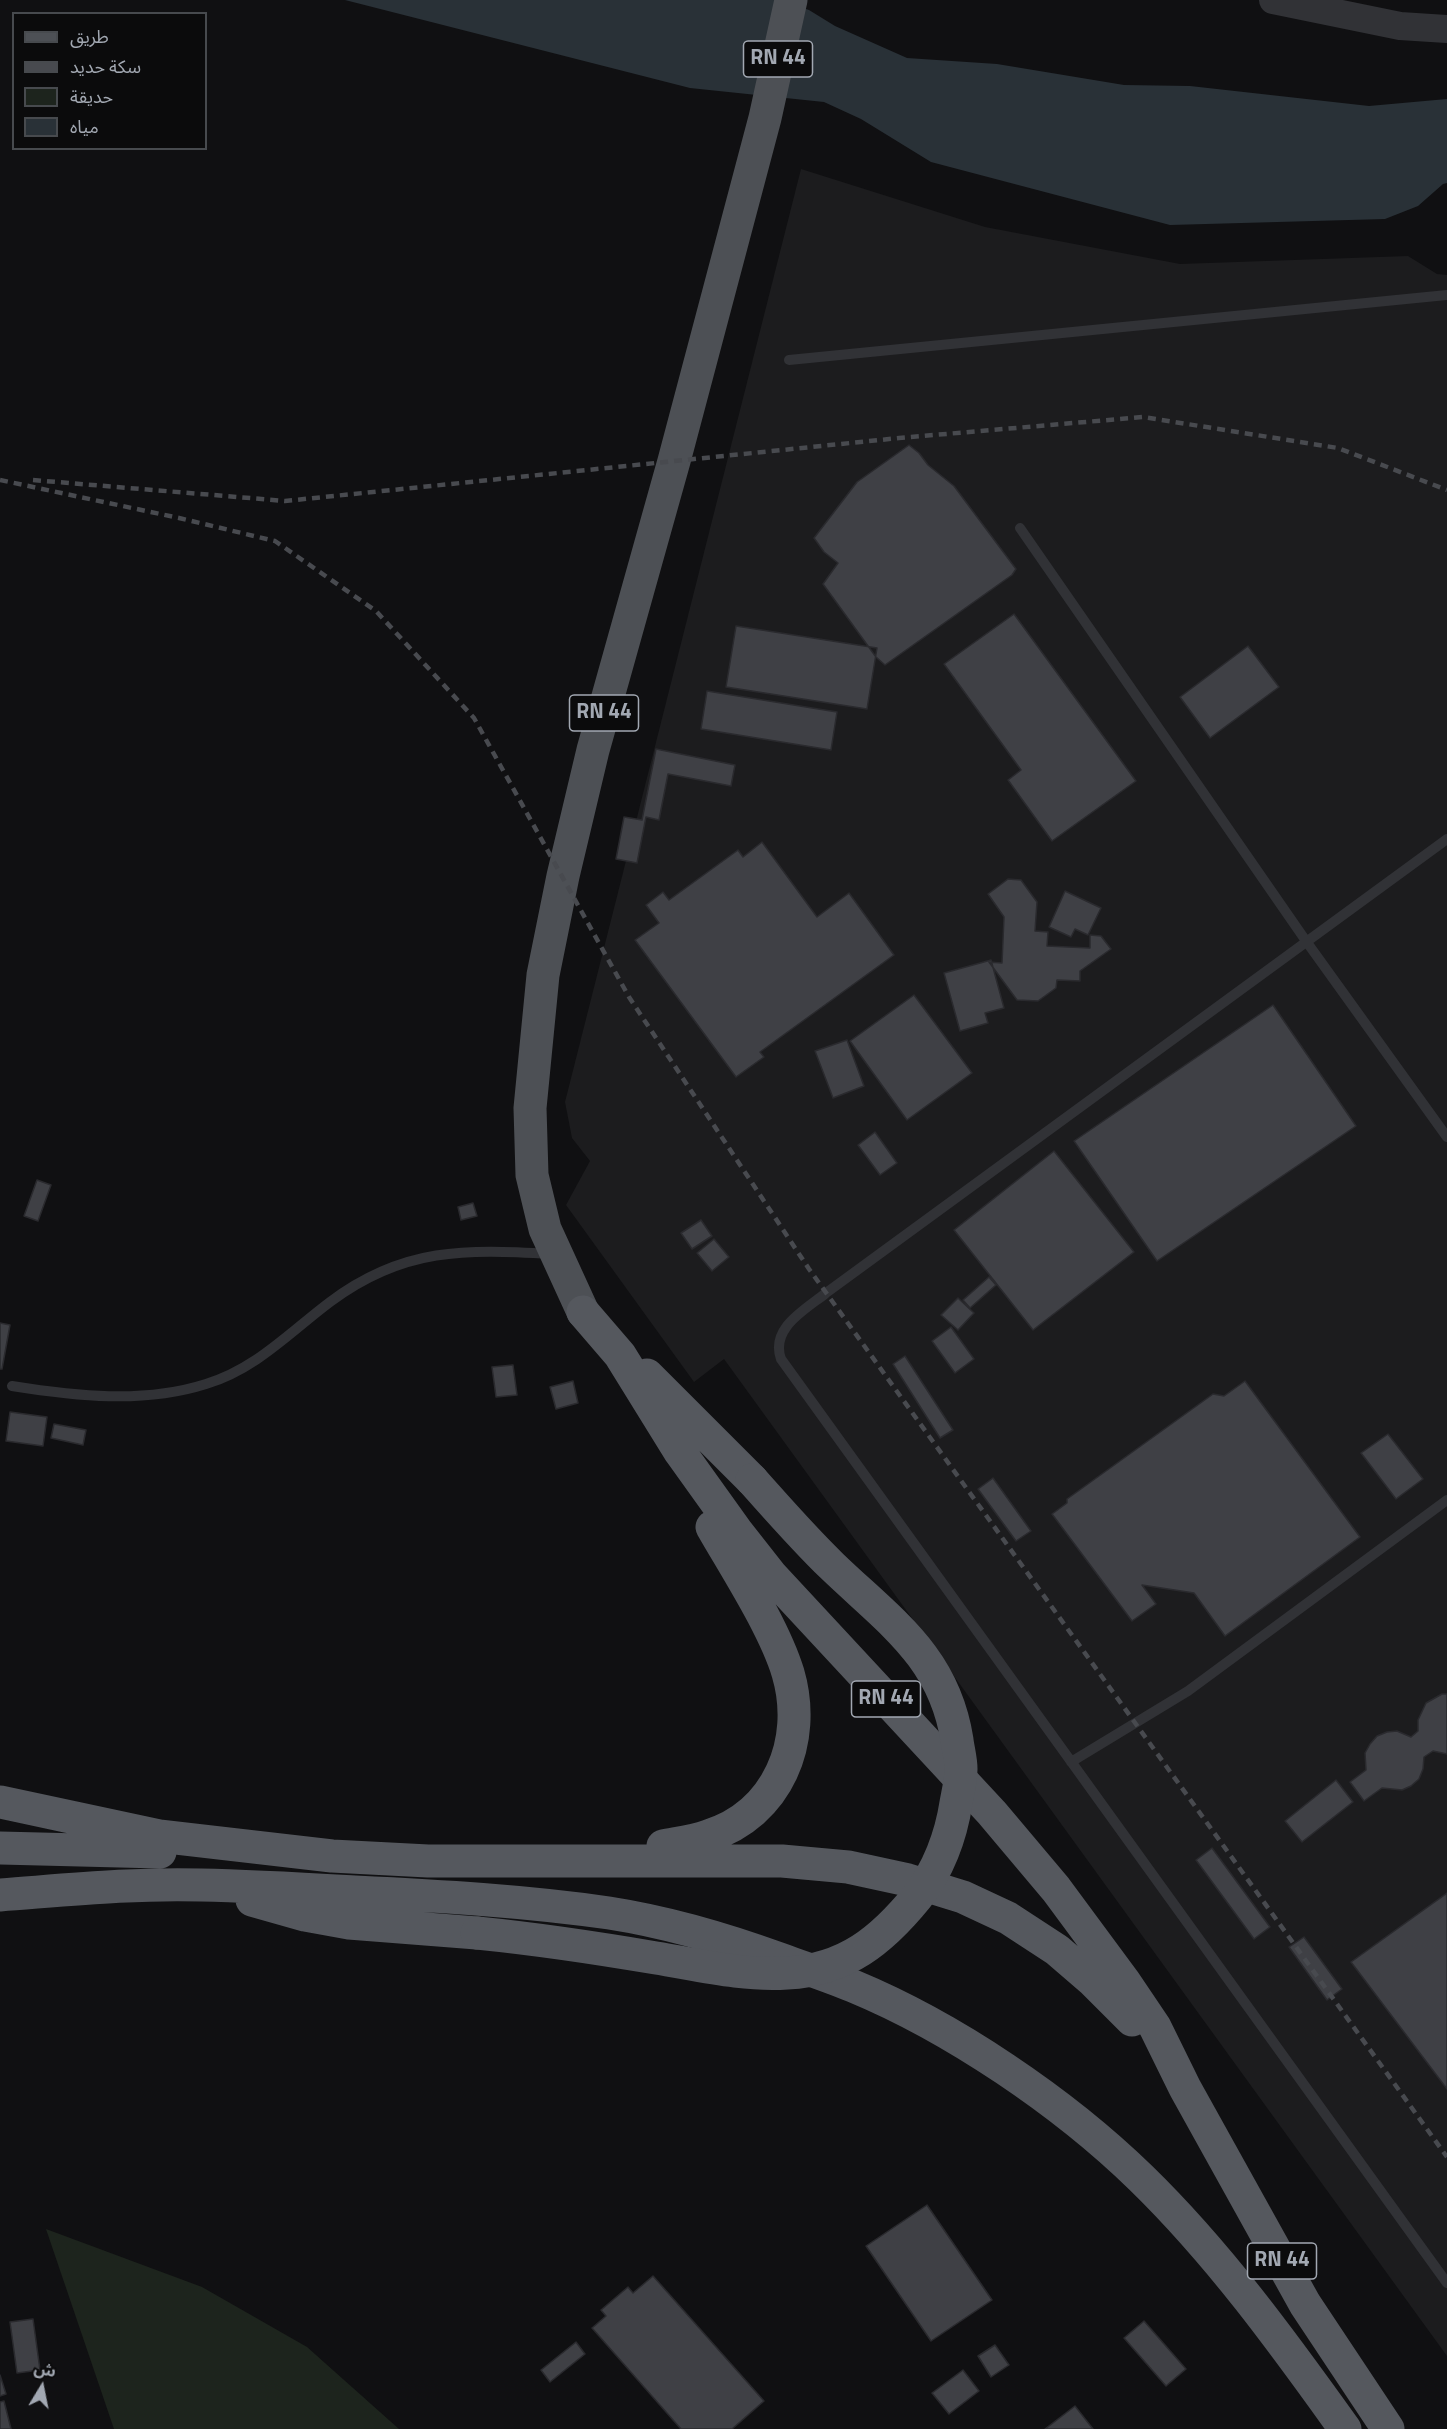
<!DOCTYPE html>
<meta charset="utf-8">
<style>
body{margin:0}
#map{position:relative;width:1447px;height:2429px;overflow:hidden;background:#101012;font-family:"Titillium Web","Noto Sans Arabic",sans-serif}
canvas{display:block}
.legend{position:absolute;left:12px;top:12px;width:195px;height:138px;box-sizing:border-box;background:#0b0b0c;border:2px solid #474a4e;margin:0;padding:8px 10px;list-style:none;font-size:18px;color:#a2a8b2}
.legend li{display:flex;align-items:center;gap:12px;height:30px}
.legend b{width:30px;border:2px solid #474a4e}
.north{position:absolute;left:12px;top:2357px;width:60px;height:60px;-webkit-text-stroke:4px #0b0b0c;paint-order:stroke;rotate:10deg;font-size:16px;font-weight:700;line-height:24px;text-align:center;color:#a2a8b2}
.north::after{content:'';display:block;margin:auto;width:21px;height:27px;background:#a2a8b2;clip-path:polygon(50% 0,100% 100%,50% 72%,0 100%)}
</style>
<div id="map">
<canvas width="1447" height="2429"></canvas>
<ul class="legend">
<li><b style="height:8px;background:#4d5055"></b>طريق</li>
<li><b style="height:8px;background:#484a4f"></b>سكة حديد</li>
<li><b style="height:16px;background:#1d241d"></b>حديقة</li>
<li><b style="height:16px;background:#293137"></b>مياه</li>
</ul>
<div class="north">ش</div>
</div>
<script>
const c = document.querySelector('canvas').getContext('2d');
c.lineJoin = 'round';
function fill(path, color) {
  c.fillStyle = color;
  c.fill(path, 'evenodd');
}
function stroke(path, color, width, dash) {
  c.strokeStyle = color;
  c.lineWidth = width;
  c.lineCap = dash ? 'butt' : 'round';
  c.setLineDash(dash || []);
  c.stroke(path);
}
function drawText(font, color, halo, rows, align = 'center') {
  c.font = font + ' "Titillium Web",sans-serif';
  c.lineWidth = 6;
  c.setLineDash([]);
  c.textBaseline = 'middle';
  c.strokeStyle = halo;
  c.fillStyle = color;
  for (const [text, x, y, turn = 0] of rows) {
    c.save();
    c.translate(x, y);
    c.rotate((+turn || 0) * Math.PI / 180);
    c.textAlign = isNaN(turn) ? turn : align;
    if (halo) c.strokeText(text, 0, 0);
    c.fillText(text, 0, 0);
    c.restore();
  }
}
const built = new Path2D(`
 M 801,169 L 985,227 L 1180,264 L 1408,256 L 1437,274 L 1447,275 L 1447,2356 L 724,1359 L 694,1382 L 566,1205 L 590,1161 L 572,1138 L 565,1102 Z`);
const green = new Path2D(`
 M 46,2229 L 202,2287 L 307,2347 L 399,2429 L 114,2429 Z`);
const water = new Path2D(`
 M 345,0 L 779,0 L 809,10 L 835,26 L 907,58 L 997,64 L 1124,85 L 1190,86 L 1369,106 L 1447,99 L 1447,183 L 1443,184 L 1418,206 L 1385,219 L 1170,225 L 931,162 L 861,119 L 824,102 L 690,88 Z`);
const building = new Path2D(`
 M 909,445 L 919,453 L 928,465 L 954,486 L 1016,569 L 1012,575 L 885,665 L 876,657 L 823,584 L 838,563 L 824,552 L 814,538 L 857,482 Z
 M 1014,614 L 1136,781 L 1052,841 L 1008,780 L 1021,770 L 944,664 Z
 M 736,626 L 877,648 L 867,709 L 726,687 Z
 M 1248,646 L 1279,687 L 1210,738 L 1180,697 Z
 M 707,691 L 837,712 L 831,750 L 701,729 Z
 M 656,749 L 735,765 L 731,786 L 668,774 L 659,820 L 646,817 L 637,863 L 616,859 L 624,817 L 642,820 Z
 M 762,842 L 817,917 L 849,893 L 894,955 L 760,1052 L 764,1057 L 736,1077 L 635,940 L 659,923 L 646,905 L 663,892 L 669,900 L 738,850 L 743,857 Z
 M 1008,879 L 1021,880 L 1037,902 L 1035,931 L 1048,932 L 1047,946 L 1090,948 L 1090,935 L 1101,936 L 1111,949 L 1080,971 L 1080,981 L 1057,980 L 1056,988 L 1038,1001 L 1017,1000 L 989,962 L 1002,963 L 1004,917 L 988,894 Z
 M 1065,891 L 1101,908 L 1088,935 L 1075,929 L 1071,937 L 1049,927 Z
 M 991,960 L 1004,1008 L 985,1013 L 988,1023 L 960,1031 L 944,973 Z
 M 914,995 L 972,1073 L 907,1120 L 850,1041 Z
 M 1273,1005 L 1356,1126 L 1157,1261 L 1074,1141 Z
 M 847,1040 L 864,1086 L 833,1098 L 815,1051 Z
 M 875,1132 L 897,1163 L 880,1175 L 858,1145 Z
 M 1054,1151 L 1134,1252 L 1033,1330 L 954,1230 Z
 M 37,1180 L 51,1185 L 38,1221 L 24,1216 Z
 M 473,1203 L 477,1216 L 461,1220 L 458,1207 Z
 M 701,1220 L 712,1236 L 692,1249 L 681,1233 Z
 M 714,1239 L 729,1257 L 712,1271 L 697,1253 Z
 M 989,1277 L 996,1285 L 970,1308 L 963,1300 Z
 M 958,1298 L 974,1313 L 958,1330 L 941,1315 Z
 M 0,1323 L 10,1325 L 2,1369 L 0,1369 Z
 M 951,1327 L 974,1359 L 955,1373 L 932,1341 Z
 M 905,1356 L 953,1430 L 940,1438 L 893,1364 Z
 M 513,1365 L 517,1395 L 496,1397 L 492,1367 Z
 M 573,1381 L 578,1403 L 556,1409 L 550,1387 Z
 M 1245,1381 L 1360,1537 L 1225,1636 L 1194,1593 L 1142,1585 L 1156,1604 L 1132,1621 L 1052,1514 L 1067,1503 L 1067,1499 L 1213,1394 L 1224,1396 Z
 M 10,1412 L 47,1417 L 43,1446 L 6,1441 Z
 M 54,1424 L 86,1430 L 83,1445 L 51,1438 Z
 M 1388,1434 L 1423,1479 L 1396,1499 L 1361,1453 Z
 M 993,1478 L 1031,1531 L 1016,1541 L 978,1489 Z
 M 1442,1694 L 1447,1694 L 1447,1754 L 1433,1751 L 1424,1757 L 1423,1769 L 1419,1779 L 1411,1786 L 1402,1790 L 1382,1788 L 1364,1801 L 1350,1782 L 1366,1770 L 1365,1753 L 1370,1744 L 1377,1736 L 1387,1732 L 1397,1731 L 1411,1737 L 1418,1731 L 1418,1720 L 1426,1703 Z
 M 1336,1780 L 1353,1802 L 1302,1842 L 1285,1821 Z
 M 1212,1848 L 1270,1927 L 1254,1939 L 1196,1860 Z
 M 1447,1893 L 1447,2089 L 1351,1962 Z
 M 1304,1937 L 1342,1989 L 1327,2000 L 1289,1947 Z
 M 927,2205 L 992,2300 L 931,2341 L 866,2246 Z
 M 653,2276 L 764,2401 L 732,2429 L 681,2429 L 592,2328 L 606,2316 L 601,2310 L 628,2287 L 633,2293 Z
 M 33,2319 L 40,2370 L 17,2373 L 10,2322 Z
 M 1144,2321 L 1186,2369 L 1166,2386 L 1124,2338 Z
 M 576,2342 L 585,2354 L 550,2382 L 541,2370 Z
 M 995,2345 L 1009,2365 L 991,2377 L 978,2356 Z
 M 963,2370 L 979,2391 L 949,2414 L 932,2393 Z
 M 0,2375 L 6,2394 L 0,2396 Z
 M 4,2401 L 11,2429 L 0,2429 L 0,2402 Z
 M 1075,2406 L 1093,2429 L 1045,2429 Z`);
const service = new Path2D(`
 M 789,360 L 1447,295
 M 1020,528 L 1306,941 L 1447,1137
 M 1447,839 L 826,1293 C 805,1310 770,1328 781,1359 L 1447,2283
 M 12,1386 C 75,1396 143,1404 206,1384 C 256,1369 290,1332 330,1302 C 403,1247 466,1249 552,1254
 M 1071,1762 L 1188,1691 L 1447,1500`);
const tertiary = new Path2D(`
 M 1273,0 L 1400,26 L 1447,29`);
const primary = new Path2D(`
 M 583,1312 L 545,1229 L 532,1175 L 530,1108 L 543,975 L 563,876 L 593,750 L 674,461 L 765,118 L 791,0`);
const trunk = new Path2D(`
 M 583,1312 L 620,1355 L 680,1452 L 738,1533 L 771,1575 L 992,1813 L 1056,1889 L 1124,1981 L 1155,2027 L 1185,2088 L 1305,2304 L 1388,2429
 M 647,1375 L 752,1480
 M 0,1802 L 159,1836 L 332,1856 L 428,1861 L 782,1861 L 848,1867 L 908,1880 L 963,1897 L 1008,1918 L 1057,1950 L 1093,1981 L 1132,2020
 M 663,1846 C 678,1843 694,1841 708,1836 C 778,1814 808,1741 788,1673 C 774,1627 736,1569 712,1527
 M 0,1848 L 160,1852
 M 0,1895 C 67,1890 134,1883 201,1885 C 252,1886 303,1889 355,1892 C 440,1896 525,1901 609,1913 C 667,1922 725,1939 780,1959 C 804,1968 829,1976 853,1986 C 952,2027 1063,2102 1141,2178 C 1218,2253 1282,2341 1345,2429
 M 252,1900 L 305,1915 L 349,1923 L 477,1933`);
const rail = new Path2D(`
 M 0,480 L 179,518 L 275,541 L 376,611 L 474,718 L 629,997 L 809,1269 L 1447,2157
 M 33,480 L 285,501 L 899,438 L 1143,417 L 1338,448 L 1447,490`);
const trunkBridge = new Path2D(`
 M 477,1933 C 537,1939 597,1948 656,1958 C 699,1965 744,1976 787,1973 C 846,1970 882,1940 917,1897 C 938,1871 951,1836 956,1803 C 958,1792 961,1780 961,1769 C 961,1759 958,1749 957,1740 C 944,1656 889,1621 832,1566 C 804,1539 778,1509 752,1480`);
const shields = [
 [778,59,69],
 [604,713,69],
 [886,1699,69],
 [1282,2261,69]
];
const shieldNames = [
 ["RN 44",778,59],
 ["RN 44",604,713],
 ["RN 44",886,1699],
 ["RN 44",1282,2261]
];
fill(built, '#1c1c1e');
fill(green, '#1d241d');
fill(water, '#293137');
fill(building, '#3f4045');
stroke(building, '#2a2a2e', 1.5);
stroke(service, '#313236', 10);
stroke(tertiary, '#313236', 28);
stroke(primary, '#4d5055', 33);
stroke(trunk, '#55585e', 33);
stroke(rail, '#484a4f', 4.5, [8, 6]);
stroke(trunkBridge, '#55585e', 33);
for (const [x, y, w] of shields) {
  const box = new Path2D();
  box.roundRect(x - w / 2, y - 18, w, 36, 4.5);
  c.fillStyle = '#0b0b0c';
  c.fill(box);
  stroke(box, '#a2a8b2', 1.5);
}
drawText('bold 21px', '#a2a8b2', null, shieldNames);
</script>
